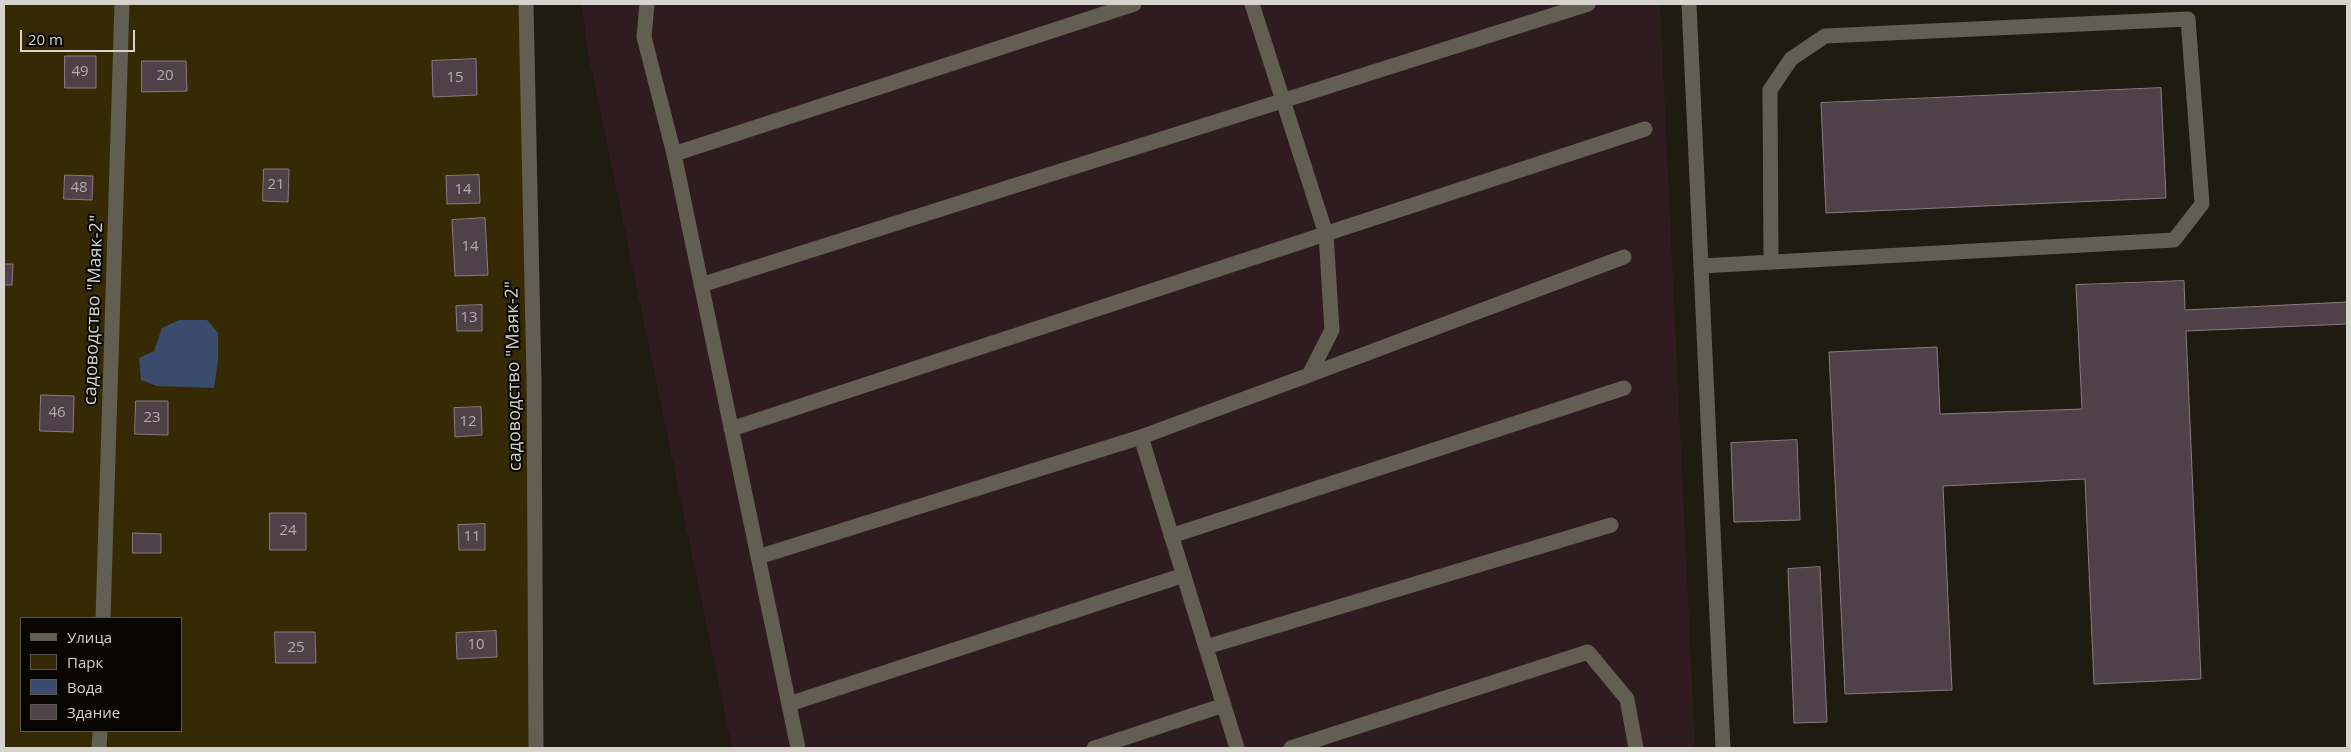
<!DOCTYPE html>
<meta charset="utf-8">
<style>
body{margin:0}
#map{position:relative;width:2351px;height:752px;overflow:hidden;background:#1f1b10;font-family:"Open Sans",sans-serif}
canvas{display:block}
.frame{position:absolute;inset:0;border:5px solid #d6d3cc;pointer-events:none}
.legend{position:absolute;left:20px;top:617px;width:162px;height:115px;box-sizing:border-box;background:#070603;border:1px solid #5a5853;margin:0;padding:6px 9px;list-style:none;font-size:15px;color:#d6d3cc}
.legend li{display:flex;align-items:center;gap:10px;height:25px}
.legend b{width:25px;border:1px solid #5a5853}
.scale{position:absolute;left:20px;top:30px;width:115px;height:22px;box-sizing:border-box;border:2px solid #d6d3cc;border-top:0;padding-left:6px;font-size:15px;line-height:18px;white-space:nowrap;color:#d6d3cc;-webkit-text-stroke:4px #070603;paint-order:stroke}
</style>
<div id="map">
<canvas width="2351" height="752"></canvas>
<div class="frame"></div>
<ul class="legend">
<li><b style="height:6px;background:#625e51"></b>Улица</li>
<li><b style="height:14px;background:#352a04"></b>Парк</li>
<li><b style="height:14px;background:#3b4b6d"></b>Вода</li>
<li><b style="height:14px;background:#4e4148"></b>Здание</li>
</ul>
<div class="scale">20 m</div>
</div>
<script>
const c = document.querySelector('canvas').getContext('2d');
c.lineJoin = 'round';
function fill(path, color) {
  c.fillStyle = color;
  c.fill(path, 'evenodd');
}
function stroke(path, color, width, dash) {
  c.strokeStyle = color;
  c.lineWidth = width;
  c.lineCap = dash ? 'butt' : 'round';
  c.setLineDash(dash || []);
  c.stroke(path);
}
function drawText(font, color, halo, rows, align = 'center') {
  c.font = font + ' "Open Sans",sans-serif';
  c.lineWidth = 4;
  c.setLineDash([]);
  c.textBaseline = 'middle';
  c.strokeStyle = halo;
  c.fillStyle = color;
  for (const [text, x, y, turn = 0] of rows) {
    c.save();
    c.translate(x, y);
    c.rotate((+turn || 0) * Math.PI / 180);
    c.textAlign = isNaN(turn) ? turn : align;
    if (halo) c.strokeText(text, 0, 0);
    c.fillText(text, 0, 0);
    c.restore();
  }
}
const industrial = new Path2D(`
 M 582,4 L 1660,4 L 1695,748 L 732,748 L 587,47 Z`);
const green = new Path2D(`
 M 4,4 L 527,4 L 531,748 L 4,748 ZM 21,618 L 181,618 L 181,731 L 21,731 Z`);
const water = new Path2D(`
 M 179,320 L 207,320 L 218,333 L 218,360 L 214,388 L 157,386 L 141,380 L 139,358 L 154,351 L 162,328 Z`);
const building = new Path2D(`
 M 65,56 L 96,56 L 96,88 L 65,88 Z
 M 476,59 L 477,95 L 433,97 L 432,61 Z
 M 142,61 L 186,61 L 187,91 L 142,92 Z
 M 2161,88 L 2166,198 L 1826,213 L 1821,103 Z
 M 264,169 L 289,169 L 288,202 L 263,201 Z
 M 65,175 L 93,176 L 92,200 L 64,199 Z
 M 479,175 L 480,203 L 447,204 L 446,176 Z
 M 485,218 L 488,275 L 455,276 L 452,220 Z
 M 4,264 L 13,264 L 12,285 L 4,285 Z
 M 2184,281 L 2185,310 L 2347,302 L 2347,324 L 2186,331 L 2201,679 L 2094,684 L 2085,479 L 1943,486 L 1952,690 L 1845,694 L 1829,352 L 1937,347 L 1940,414 L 2082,409 L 2076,285 Z
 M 482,305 L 482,331 L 457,331 L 456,306 Z
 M 41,395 L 74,396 L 73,432 L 40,431 Z
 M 136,401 L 168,401 L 168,435 L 135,434 Z
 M 481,407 L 482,435 L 455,437 L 454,408 Z
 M 1797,440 L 1800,520 L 1734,522 L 1731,443 Z
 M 270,513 L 306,513 L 306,550 L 270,550 Z
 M 485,524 L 485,550 L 459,550 L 458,525 Z
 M 133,533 L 161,534 L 161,553 L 133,553 Z
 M 1820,567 L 1827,722 L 1794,723 L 1788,569 Z
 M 496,631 L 497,657 L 457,659 L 456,633 Z
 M 275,632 L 315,632 L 316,663 L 276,663 Z`);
const service = new Path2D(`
 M 647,4 L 644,37 L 674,154 L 798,748
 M 674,154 L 1134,4
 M 1701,266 L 2174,240 L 2202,204 L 2188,19 L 1825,36 L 1791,59 L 1770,90 L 1771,262
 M 701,285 L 1588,4
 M 1309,375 L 1624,257
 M 731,429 L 1645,129
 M 1141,437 L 1237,748
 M 1171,536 L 1624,388
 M 758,557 L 1141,437 L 1309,375 L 1332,330 L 1326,234 L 1252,4
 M 1206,647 L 1611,525
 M 789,704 L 1184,575
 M 1094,748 L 1224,705
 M 1291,748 L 1588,652 L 1627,699 L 1636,748`);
const minor = new Path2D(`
 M 526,4 L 534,380 L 536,748
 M 1689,4 L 1723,748
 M 103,618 L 122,4
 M 99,748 L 100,731`);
const numberNames = [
 ["49",80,72],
 ["20",165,76],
 ["15",455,78],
 ["21",276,185],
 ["48",79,188],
 ["14",463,190],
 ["14",470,247],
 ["13",469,318],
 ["46",57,413],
 ["23",152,418],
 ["12",468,422],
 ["24",288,531],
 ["11",472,537],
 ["10",476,645],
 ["25",296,648]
];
const streetNames = [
 ["садоводство \"Маяк-2\"",94,310,-88],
 ["садоводство \"Маяк-2\"",514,376,-91]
];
fill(industrial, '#2f1c20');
fill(green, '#352a04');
fill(water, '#3b4b6d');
fill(building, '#4e4148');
stroke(building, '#8a7b82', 1);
stroke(service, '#625e51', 15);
stroke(minor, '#625e51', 15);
drawText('15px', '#b4aeab', null, numberNames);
drawText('18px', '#d6d3cc', '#070603', streetNames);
</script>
